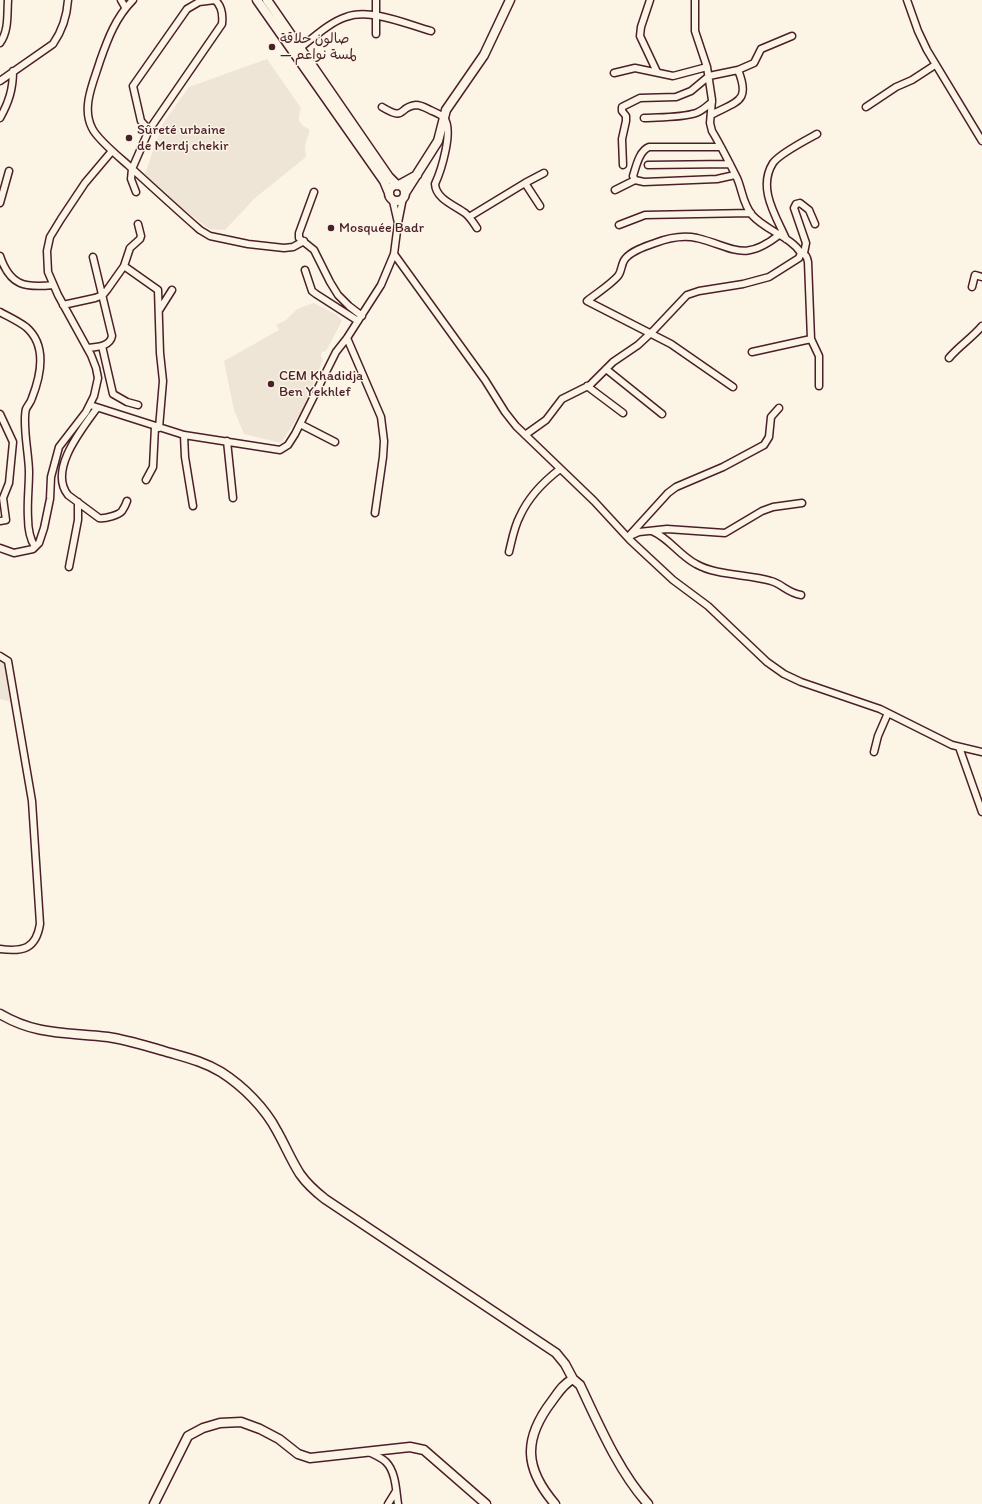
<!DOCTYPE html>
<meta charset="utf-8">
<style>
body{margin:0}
canvas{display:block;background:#fcf5e5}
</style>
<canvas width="982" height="1504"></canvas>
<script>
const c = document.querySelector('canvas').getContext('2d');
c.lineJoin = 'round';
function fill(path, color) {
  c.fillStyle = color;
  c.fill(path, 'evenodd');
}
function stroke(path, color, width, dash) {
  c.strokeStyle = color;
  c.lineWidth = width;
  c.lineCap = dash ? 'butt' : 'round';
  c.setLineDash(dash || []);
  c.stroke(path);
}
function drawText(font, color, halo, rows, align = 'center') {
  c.font = font + ' Itim,"Playpen Sans Arabic",sans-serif';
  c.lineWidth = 3;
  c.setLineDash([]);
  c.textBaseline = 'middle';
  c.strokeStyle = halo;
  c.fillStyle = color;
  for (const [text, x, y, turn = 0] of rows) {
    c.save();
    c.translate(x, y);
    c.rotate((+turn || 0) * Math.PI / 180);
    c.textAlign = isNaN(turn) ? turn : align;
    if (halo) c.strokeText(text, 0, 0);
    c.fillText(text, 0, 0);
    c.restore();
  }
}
const built = new Path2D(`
 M 267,59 L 301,108 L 299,115 L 299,121 L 303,126 L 310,130 L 305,146 L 306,157 L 255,198 L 225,230 L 209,229 L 165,195 L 145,174 L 162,125 L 189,87 Z
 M 314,303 L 337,315 L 342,321 L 326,351 L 322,352 L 321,356 L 323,360 L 304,408 L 281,443 L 244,434 L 234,410 L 224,361 L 279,330 L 276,325 L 286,320 L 297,309 Z
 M 0,660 L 4,661 L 10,702 L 0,699 Z`);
const street = new Path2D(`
 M 121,0 L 125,7
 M 133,0 C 116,17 108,38 100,61 C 94,81 81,107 92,128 C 97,139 119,157 128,165 C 152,187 176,209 200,230 L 210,236 L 248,244 L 284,248 L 293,247 L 304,241
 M 376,0 L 376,34
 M 650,0 L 641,27 L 640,36 L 657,72
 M 907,0 L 918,31 L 927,50 L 982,141
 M 0,43 C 9,31 7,14 8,0
 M 300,48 C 313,38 330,22 346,17 C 371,8 406,24 431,31
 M 614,73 L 635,68 L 673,76 L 707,67
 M 0,81 L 53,44 C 62,31 67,16 68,0
 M 382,107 C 407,122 397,107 416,105 C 421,105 426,108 430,110 C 434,112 441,114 444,118 C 454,130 441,171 435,184 C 436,199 454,205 465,213 C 470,217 473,222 477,228
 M 866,107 L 896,87 L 912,80 L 935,65
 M 711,115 C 737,101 751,102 738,70
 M 0,118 C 9,102 13,89 13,71
 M 644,118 C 661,117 680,118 696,113 C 702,111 707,106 712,102
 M 721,147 L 649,147 C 639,151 636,167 633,176 L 635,180 L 644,182 L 717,179 L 735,175
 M 623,165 L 622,139 L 626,121 L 626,116 L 622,111 L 622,107 L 640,98 L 676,97 L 691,91 L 709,76 L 738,70 L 754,63 L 761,49 L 792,36
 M 648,165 L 730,164
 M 525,183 L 540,206
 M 615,190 L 635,180
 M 136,192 L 131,179 L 132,169 L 149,130 L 222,24 C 223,15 222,6 215,0 L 199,2 L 187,9 L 133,86 L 141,121 L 149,130
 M 314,192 L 299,233 L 299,238 L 314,250 L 330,282 L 338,295 L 349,306 L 362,316
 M 393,201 L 398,223
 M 0,203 L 9,171
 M 469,217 L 525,183 L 544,173
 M 619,225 L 645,215 L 751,213
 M 786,239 C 776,216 757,188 773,163 C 779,154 806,140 817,134
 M 801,253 C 806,254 807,257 808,262 L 811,339 L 819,356 L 819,386
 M 804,253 L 806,243 L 794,208 L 796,204 L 800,203 L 809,210 L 815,224
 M 394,254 L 485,380 L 505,412 L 516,426 L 594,501 L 630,540 L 673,580 L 708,606 L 767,662 L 784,674 L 801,682 L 880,709 L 952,745 L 982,752
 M 0,256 C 10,286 25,288 53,285
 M 124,266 L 158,290 L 160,353 L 163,381 L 159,428
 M 305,270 L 312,291 L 316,294 L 358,321
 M 972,287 L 975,275 L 982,277
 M 63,305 L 95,298 L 103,295 L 107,290 L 124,266 L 130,248 L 140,239 L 141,236 L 138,224
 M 160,309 L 172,290
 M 0,312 C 9,317 18,321 26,327 C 47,345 41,375 32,398 C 31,402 28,405 26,409 C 22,424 29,455 29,472 C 29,487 27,503 28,518 C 28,527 30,539 35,547
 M 347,338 L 381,417 L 384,441 L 383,457 L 375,513
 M 102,346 L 113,394 L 127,402 L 138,405
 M 87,348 C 96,347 110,347 112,336 L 93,257
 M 752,352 L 811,339
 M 949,358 C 959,346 972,338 982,326
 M 606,369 L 662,414
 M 587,386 L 623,413
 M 733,387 L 671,344 L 587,301 C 597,293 610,285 618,276 C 622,271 621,264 625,259 C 631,251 646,246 655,243 C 668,238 683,235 697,238 C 734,247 743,263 779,235
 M 90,405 L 184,435 L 280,450 L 288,445 L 295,434 L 336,352 L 347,338 L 381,285 L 394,254 L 398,223 L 403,198
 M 97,408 C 82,429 48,470 68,495 L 99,518 C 105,519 119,515 122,511 C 124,508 126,504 127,501
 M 0,414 L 13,442 L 9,483 L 3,498 L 6,520 L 0,521
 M 300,424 L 335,442
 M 184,435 L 185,457 L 193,506
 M 525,435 L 546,420 L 562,399 L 590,385 L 613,362 L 638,345 L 653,331 L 687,295 L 699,291 L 743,284 L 769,277 L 799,258 L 801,253 C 791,237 765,230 752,215 C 742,202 743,192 737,178 C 729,162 721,146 712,131 L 710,123 L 712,100 L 707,67 L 695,31 L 695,0
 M 227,441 L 233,498
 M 146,480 L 153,467 L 155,427
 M 652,531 C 669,538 679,555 696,564 C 717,576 748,574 771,581 C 782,584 788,593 801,595
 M 630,536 L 639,532 L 667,529 L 725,533 L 762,511 L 773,507 L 802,503
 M 628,537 L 668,493 L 676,487 L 723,467 L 764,445 L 769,437 L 771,417 L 779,408
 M 0,548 L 14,553 L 33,549 L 39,543 L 44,528 L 50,499 L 51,477 L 59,447 L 86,412 L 94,396 L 98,378 L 96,368 L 91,355 L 58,295 L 48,272 L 47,251 L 50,237 L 61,219 L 85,183 L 112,151
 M 509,552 C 512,540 514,527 520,516 C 529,496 543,482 560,469
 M 69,567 L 78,520 L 78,502
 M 0,656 L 8,661 L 32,801 L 40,924 C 36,949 23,952 0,949
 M 959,747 L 982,812
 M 874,752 L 878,736 L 888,713
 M 369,1452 C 375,1455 382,1458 386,1462 C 396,1472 396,1491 398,1504
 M 388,1504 L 396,1491`);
const secondary = new Path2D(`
 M 257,0 L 384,181 L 389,193
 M 267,0 L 389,177 L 397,185
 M389 193a8 8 0 1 1 16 0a8 8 0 1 1-16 0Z
 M 399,185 L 417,175
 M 405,193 L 438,141 L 446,110 L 484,55 L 510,0
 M 0,1014 C 37,1036 68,1032 108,1037 C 128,1040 146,1046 164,1051 C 184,1057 203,1061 221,1072 C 243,1086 265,1108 277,1131 C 285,1145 291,1160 300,1174 C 307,1184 316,1192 325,1199 L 556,1353 L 565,1364 L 573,1379
 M 154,1504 L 188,1436 L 203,1428 L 220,1423 L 241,1422 L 260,1429 L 279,1439 L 298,1454 L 310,1458 L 410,1447 L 424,1450 L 486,1504
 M 555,1504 C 524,1468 523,1439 552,1401 C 558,1393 563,1384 573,1379 L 580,1385 C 599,1425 619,1472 648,1504`);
const markers = [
 [272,47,4,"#4a1f2b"],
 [129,138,4,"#4a1f2b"],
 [331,228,4,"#4a1f2b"],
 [271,384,4,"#4a1f2b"]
];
const poiNames = [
 ["صالون حلاقة",280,39],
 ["— لمسة نواعم",280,55],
 ["Sûreté urbaine",137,130],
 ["de Merdj chekir",137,146],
 ["Mosquée Badr",339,228],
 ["CEM Khadidja",279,376],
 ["Ben Yekhlef",279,392]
];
fill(built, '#eee5d7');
stroke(street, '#4a1f2b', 9);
stroke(secondary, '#4a1f2b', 11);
stroke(street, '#fcf5e5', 6);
stroke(secondary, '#fcf5e5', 8);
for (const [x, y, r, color] of markers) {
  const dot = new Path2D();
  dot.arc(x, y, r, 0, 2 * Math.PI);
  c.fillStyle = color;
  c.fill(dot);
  stroke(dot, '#fcf5e5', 1.5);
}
drawText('14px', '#4a1f2b', '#fcf5e5', poiNames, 'left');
</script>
